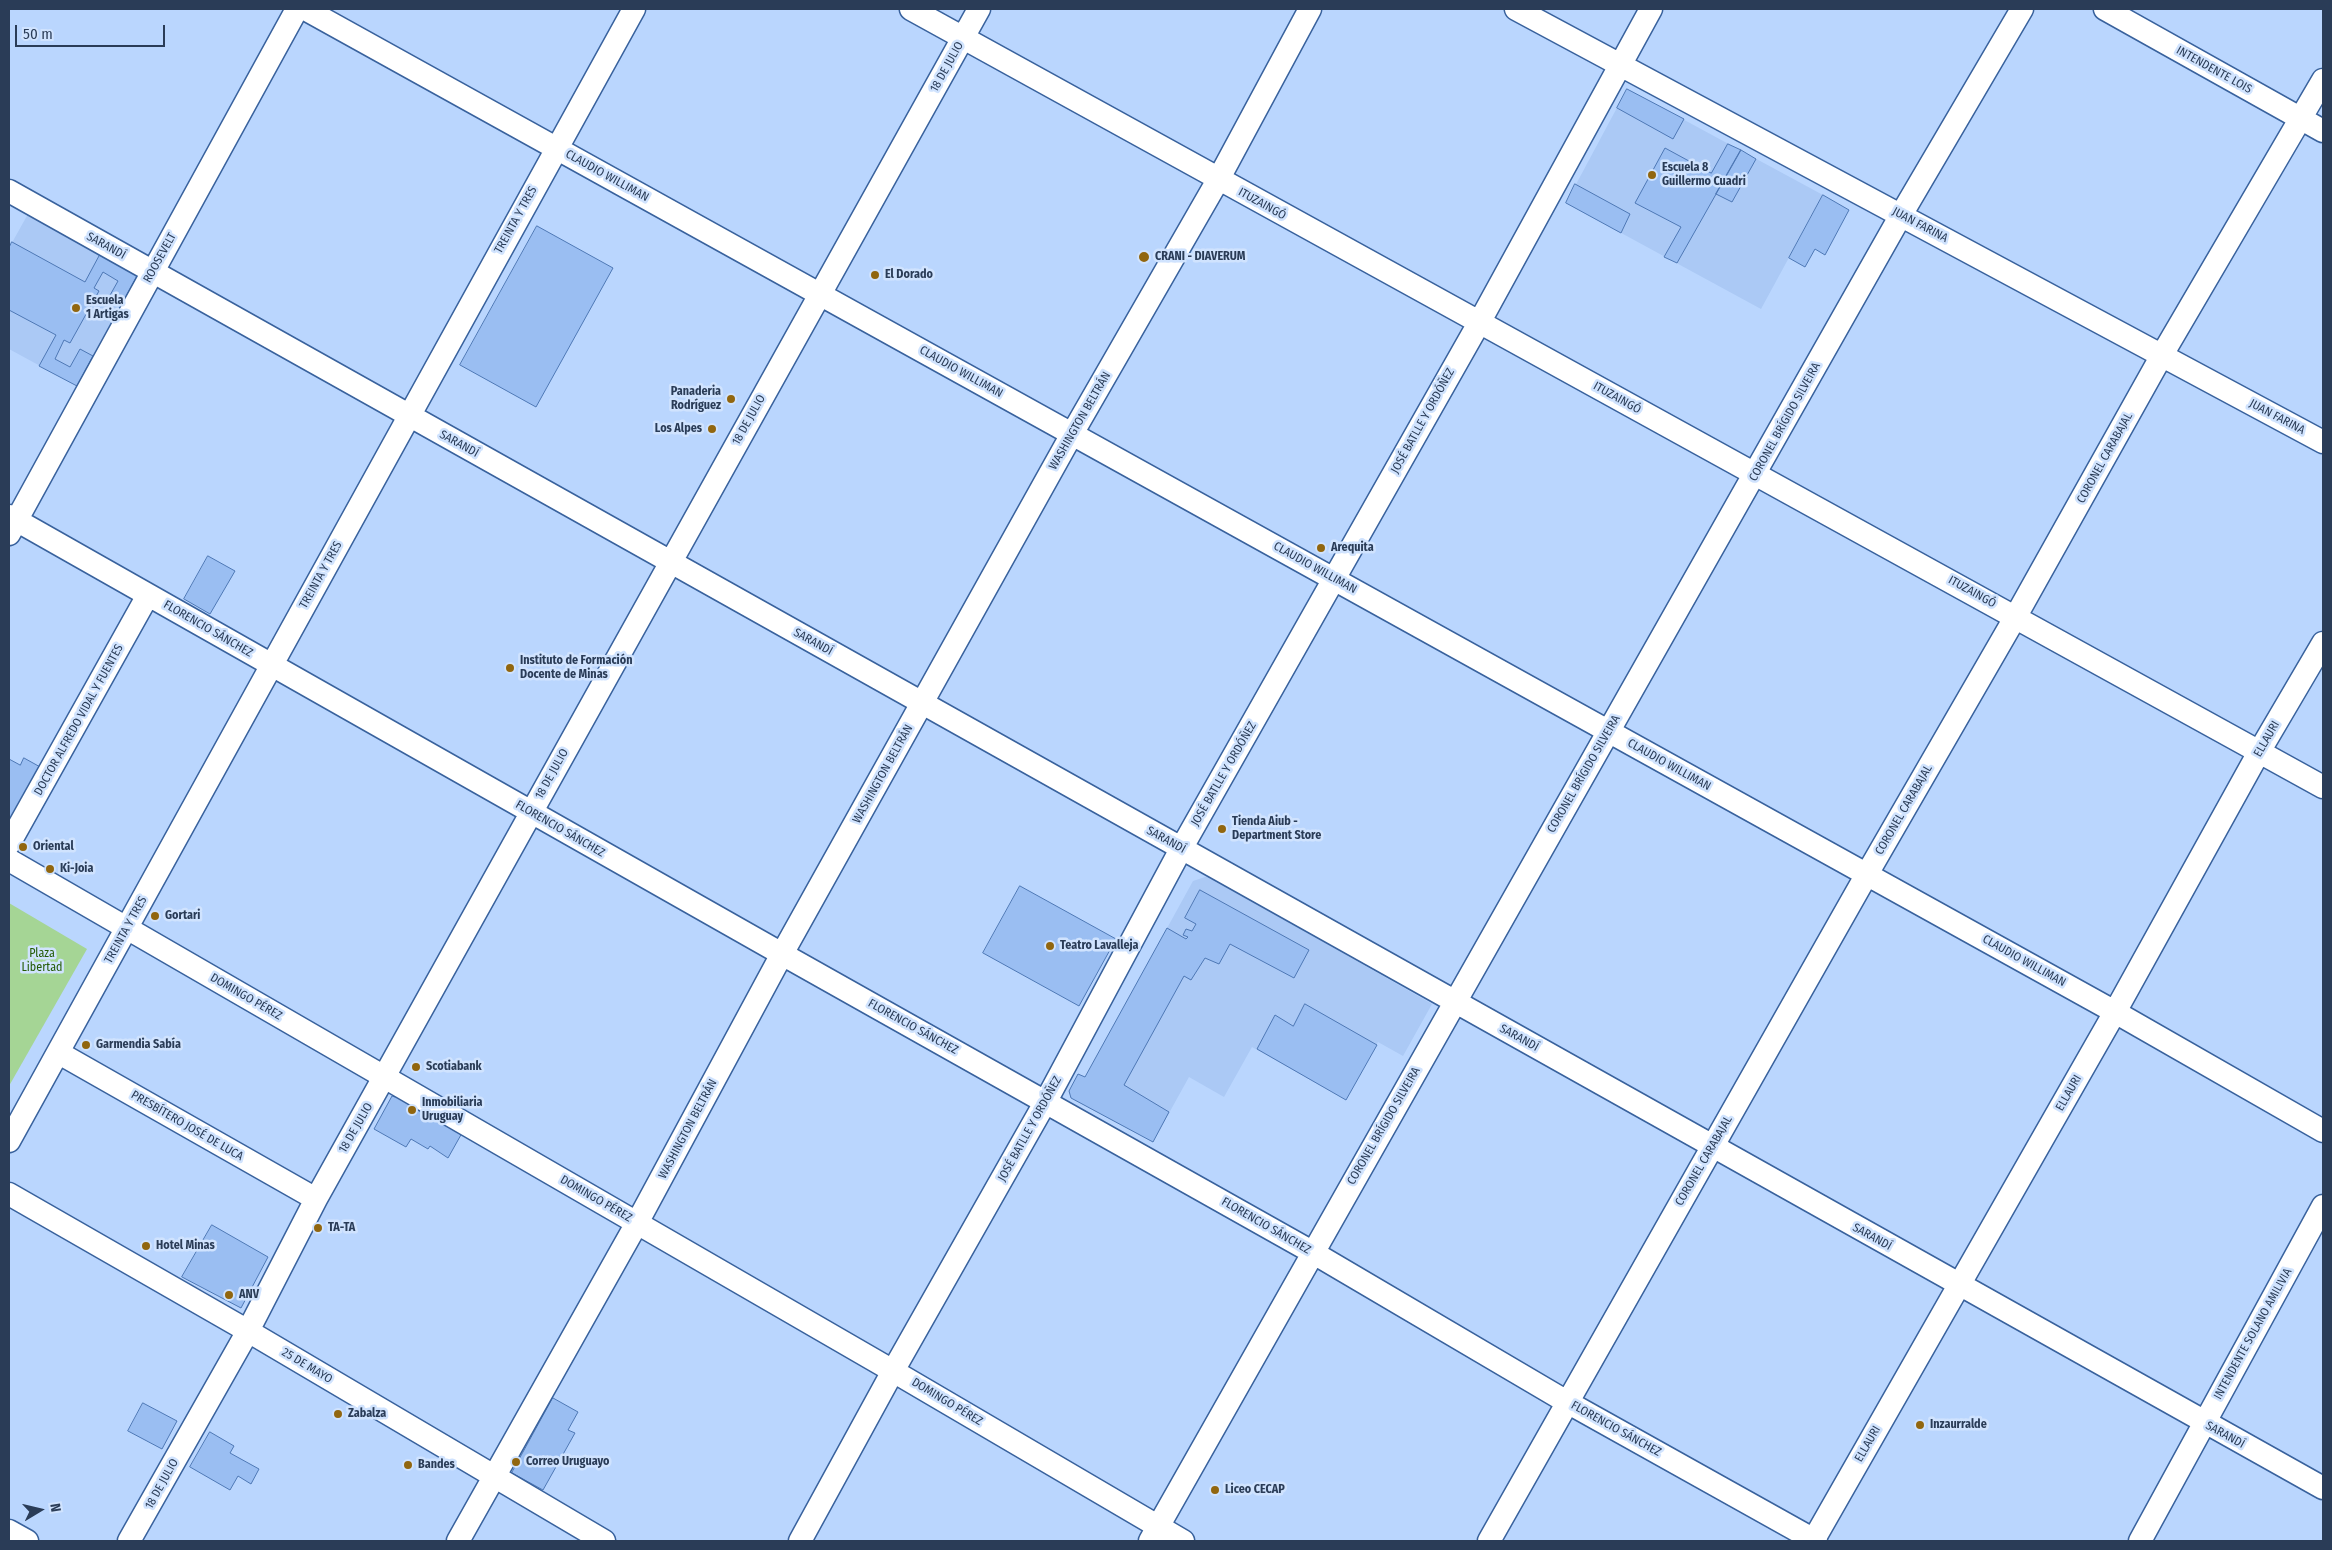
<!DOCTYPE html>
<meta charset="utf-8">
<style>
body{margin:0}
#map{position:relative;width:2332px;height:1550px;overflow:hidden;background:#bad6fe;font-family:"Fira Sans Condensed",sans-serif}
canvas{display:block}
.frame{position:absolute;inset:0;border:10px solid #2a3c57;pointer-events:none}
.north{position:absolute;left:15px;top:1485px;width:50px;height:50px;-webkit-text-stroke:4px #d0e3fe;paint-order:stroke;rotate:81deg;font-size:14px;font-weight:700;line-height:20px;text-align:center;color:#2a3c57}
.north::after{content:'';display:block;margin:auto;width:18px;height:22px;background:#2a3c57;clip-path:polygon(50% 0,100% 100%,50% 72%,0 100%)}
.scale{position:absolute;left:15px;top:25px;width:150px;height:22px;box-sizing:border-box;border:2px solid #2a3c57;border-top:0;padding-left:6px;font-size:15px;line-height:18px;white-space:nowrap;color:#2a3c57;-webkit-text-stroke:4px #d0e3fe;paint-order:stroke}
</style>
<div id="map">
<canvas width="2332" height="1550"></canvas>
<div class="frame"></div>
<div class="north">N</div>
<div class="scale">50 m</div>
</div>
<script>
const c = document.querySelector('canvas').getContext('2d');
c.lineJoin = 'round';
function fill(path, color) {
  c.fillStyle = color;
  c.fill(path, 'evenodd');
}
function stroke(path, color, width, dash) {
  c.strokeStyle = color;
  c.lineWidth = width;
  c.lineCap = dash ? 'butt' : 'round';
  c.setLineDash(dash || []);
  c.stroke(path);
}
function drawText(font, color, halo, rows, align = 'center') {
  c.font = font + ' "Fira Sans Condensed",sans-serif';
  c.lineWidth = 5;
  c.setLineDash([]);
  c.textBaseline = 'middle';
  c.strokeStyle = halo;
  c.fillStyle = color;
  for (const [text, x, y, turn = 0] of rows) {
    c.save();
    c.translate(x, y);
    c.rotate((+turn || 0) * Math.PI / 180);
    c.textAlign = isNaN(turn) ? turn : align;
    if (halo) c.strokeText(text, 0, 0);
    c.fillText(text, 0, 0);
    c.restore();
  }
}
const built = new Path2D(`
 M 1627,89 L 1823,195 L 1761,309 L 1566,203 Z
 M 28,214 L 138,274 L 77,386 L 9,349 L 9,248 Z
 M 1208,876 L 1432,1004 L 1403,1056 L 1378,1042 L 1346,1100 L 1252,1047 L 1224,1097 L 1189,1077 L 1153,1142 L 1071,1098 L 1069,1091 L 1078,1074 L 1085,1077 L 1193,881 Z`);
const green = new Path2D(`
 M 9,903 L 87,949 L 9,1086 Z`);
const building = new Path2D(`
 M 1627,89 L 1684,119 L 1673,139 L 1617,108 Z
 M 1728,144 L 1741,150 L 1677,263 L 1664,257 L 1681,227 L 1635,203 L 1665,148 L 1711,173 Z
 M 1741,150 L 1756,159 L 1732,202 L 1716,194 Z
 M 1575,184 L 1630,214 L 1621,233 L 1566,203 Z
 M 1823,195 L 1849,210 L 1825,255 L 1815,249 L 1805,267 L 1789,258 Z
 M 537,226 L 613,268 L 536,407 L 460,365 Z
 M 12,242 L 85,282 L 100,254 L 138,274 L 122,304 L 109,297 L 118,281 L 103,272 L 94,288 L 99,291 L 70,343 L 64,340 L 55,359 L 70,367 L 80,349 L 93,356 L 77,386 L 39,366 L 56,335 L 9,310 L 9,248 Z
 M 208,556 L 235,571 L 210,614 L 184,599 Z
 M 24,758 L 42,768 L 9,830 L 9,759 L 20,765 Z
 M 1020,886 L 1116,939 L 1079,1006 L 983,953 Z
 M 1200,890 L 1309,950 L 1294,978 L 1230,944 L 1219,964 L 1205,958 L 1191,980 L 1184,976 L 1124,1085 L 1169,1112 L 1153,1142 L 1071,1098 L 1069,1091 L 1078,1074 L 1085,1077 L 1167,928 L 1186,939 L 1188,937 L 1183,935 L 1186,929 L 1192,931 L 1196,924 L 1185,918 Z
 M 1305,1004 L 1377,1045 L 1346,1100 L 1257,1049 L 1275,1015 L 1293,1026 Z
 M 396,1095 L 462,1133 L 448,1158 L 430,1146 L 428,1149 L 411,1139 L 406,1147 L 374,1129 L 392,1096 L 395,1097 Z
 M 212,1225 L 268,1257 L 241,1308 L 182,1277 Z
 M 553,1398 L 578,1412 L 568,1430 L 575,1433 L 543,1490 L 512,1473 Z
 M 143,1403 L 177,1421 L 162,1449 L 128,1431 Z
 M 210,1432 L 234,1446 L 230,1453 L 259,1469 L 251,1484 L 238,1476 L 230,1490 L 190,1467 Z`);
const minor = new Path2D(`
 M 305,9 L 2115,1012 L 2323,1131
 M 911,9 L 2323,787
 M 1516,9 L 2323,442
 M 2105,9 L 2323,131
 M 9,191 L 2323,1488
 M 9,516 L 782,954 L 1312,1252 L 1567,1402 L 1816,1541
 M 9,534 L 297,9
 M 9,844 L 148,595
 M 9,860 L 893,1371 L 1183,1541
 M 59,1053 L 316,1199
 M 9,1141 L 634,9
 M 9,1194 L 248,1331 L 604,1541
 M 9,1531 L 27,1541
 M 129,1541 L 248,1331 L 316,1199 L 979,9
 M 458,1541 L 637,1223 L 782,954 L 1072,434 L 1218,180 L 1310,9
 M 800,1541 L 893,1371 L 1046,1101 L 1181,849 L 1479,323 L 1651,9
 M 1150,1541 L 1901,215 L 2022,9
 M 1489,1541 L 1867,874 L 2016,616 L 2162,355 L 2323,80
 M 1813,1541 L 2115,1012 L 2259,752 L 2323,643
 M 2140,1541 L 2323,1206`);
const markers = [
 [1652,175,5,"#91660f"],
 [1144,257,6,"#91660f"],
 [875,275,5,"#91660f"],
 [76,308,5,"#91660f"],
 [731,399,5,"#91660f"],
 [712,429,5,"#91660f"],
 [1321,548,5,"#91660f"],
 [510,668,5,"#91660f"],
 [1222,829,5,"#91660f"],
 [23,847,5,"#91660f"],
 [50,869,5,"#91660f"],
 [155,916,5,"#91660f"],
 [1050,946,5,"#91660f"],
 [86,1045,5,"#91660f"],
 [416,1067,5,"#91660f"],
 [412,1110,5,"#91660f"],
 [318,1228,5,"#91660f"],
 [146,1246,5,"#91660f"],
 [229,1295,5,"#91660f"],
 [338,1414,5,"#91660f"],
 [1920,1425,5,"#91660f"],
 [516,1462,5,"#91660f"],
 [408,1465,5,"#91660f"],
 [1215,1490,5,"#91660f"]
];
const streetNames = [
 ["18 DE JULIO",947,67,-61],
 ["INTENDENTE LOIS",2214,70,29],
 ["CLAUDIO WILLIMAN",607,176,29],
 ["ITUZAINGÓ",1262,204,29],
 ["TREINTA Y TRES",516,220,-61],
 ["JUAN FARINA",1920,225,28],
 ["SARANDÍ",106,246,29],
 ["ROOSEVELT",160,258,-61],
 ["CLAUDIO WILLIMAN",961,372,29],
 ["ITUZAINGÓ",1617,398,29],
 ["JUAN FARINA",2277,417,28],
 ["18 DE JULIO",749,420,-61],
 ["WASHINGTON BELTRÁN",1080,421,-60],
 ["JOSÉ BATLLE Y ORDÓÑEZ",1423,421,-61],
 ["CORONEL BRÍGIDO SILVEIRA",1785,422,-61],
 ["SARANDÍ",459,444,29],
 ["CORONEL CARABAJAL",2105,458,-61],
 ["CLAUDIO WILLIMAN",1315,568,29],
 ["TREINTA Y TRES",321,575,-61],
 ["ITUZAINGÓ",1972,592,29],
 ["FLORENCIO SÁNCHEZ",208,629,30],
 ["SARANDÍ",813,642,29],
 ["DOCTOR ALFREDO VIDAL Y FUENTES",79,720,-61],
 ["ELLAURI",2267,739,-60],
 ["CLAUDIO WILLIMAN",1669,765,29],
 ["18 DE JULIO",552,774,-61],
 ["WASHINGTON BELTRÁN",883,774,-61],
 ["JOSÉ BATLLE Y ORDÓÑEZ",1224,774,-60],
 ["CORONEL BRÍGIDO SILVEIRA",1584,774,-60],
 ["CORONEL CARABAJAL",1904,810,-60],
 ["FLORENCIO SÁNCHEZ",560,829,30],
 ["SARANDÍ",1166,840,29],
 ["TREINTA Y TRES",126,930,-61],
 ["CLAUDIO WILLIMAN",2024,961,29],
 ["DOMINGO PÉREZ",246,997,30],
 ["FLORENCIO SÁNCHEZ",913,1027,29],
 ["SARANDÍ",1519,1038,29],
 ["ELLAURI",2069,1093,-60],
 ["PRESBÍTERO JOSÉ DE LUCA",187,1126,30],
 ["CORONEL BRÍGIDO SILVEIRA",1384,1126,-60],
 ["18 DE JULIO",356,1128,-60],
 ["WASHINGTON BELTRÁN",688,1129,-62],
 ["JOSÉ BATLLE Y ORDÓÑEZ",1030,1129,-61],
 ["CORONEL CARABAJAL",1704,1161,-60],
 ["DOMINGO PÉREZ",596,1199,30],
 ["FLORENCIO SÁNCHEZ",1266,1226,30],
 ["SARANDÍ",1872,1237,29],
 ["INTENDENTE SOLANO AMILIVIA",2253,1334,-61],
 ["25 DE MAYO",307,1366,31],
 ["DOMINGO PÉREZ",947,1402,31],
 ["FLORENCIO SÁNCHEZ",1616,1429,29],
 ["SARANDÍ",2225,1435,29],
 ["ELLAURI",1868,1444,-60],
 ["18 DE JULIO",162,1484,-61]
];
const poiNames = [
 ["Escuela 8",1662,168],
 ["Guillermo Cuadri",1662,182],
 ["CRANI - DIAVERUM",1155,257],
 ["El Dorado",885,275],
 ["Escuela",86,301],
 ["1 Artigas",86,315],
 ["Panaderia",721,392,"right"],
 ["Rodríguez",721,406,"right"],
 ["Los Alpes",702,429,"right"],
 ["Arequita",1331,548],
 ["Instituto de Formación",520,661],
 ["Docente de Minas",520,675],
 ["Tienda Aiub -",1232,822],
 ["Department Store",1232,836],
 ["Oriental",33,847],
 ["Ki-Joia",60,869],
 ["Gortari",165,916],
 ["Teatro Lavalleja",1060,946],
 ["Garmendia Sabía",96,1045],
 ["Scotiabank",426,1067],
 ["Inmobiliaria",422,1103],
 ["Uruguay",422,1117],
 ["TA-TA",328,1228],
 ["Hotel Minas",156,1246],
 ["ANV",239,1295],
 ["Zabalza",348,1414],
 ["Inzaurralde",1930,1425],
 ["Correo Uruguayo",526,1462],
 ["Bandes",418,1465],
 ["Liceo CECAP",1225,1490]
];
const parkNames = [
 ["Plaza",42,954],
 ["Libertad",42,968]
];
fill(built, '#abc9f5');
fill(green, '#a5d595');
fill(building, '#9abef2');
stroke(building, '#4e78b5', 1);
stroke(minor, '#39629d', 25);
stroke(minor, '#fff', 22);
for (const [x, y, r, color] of markers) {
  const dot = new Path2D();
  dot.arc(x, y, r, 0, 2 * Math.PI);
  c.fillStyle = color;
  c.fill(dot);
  stroke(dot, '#d0e3fe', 2);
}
drawText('12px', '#2a3c57', '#d0e3fe', streetNames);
drawText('bold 12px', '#2a3c57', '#d0e3fe', poiNames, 'left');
drawText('12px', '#245b05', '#d0e3fe', parkNames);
</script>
